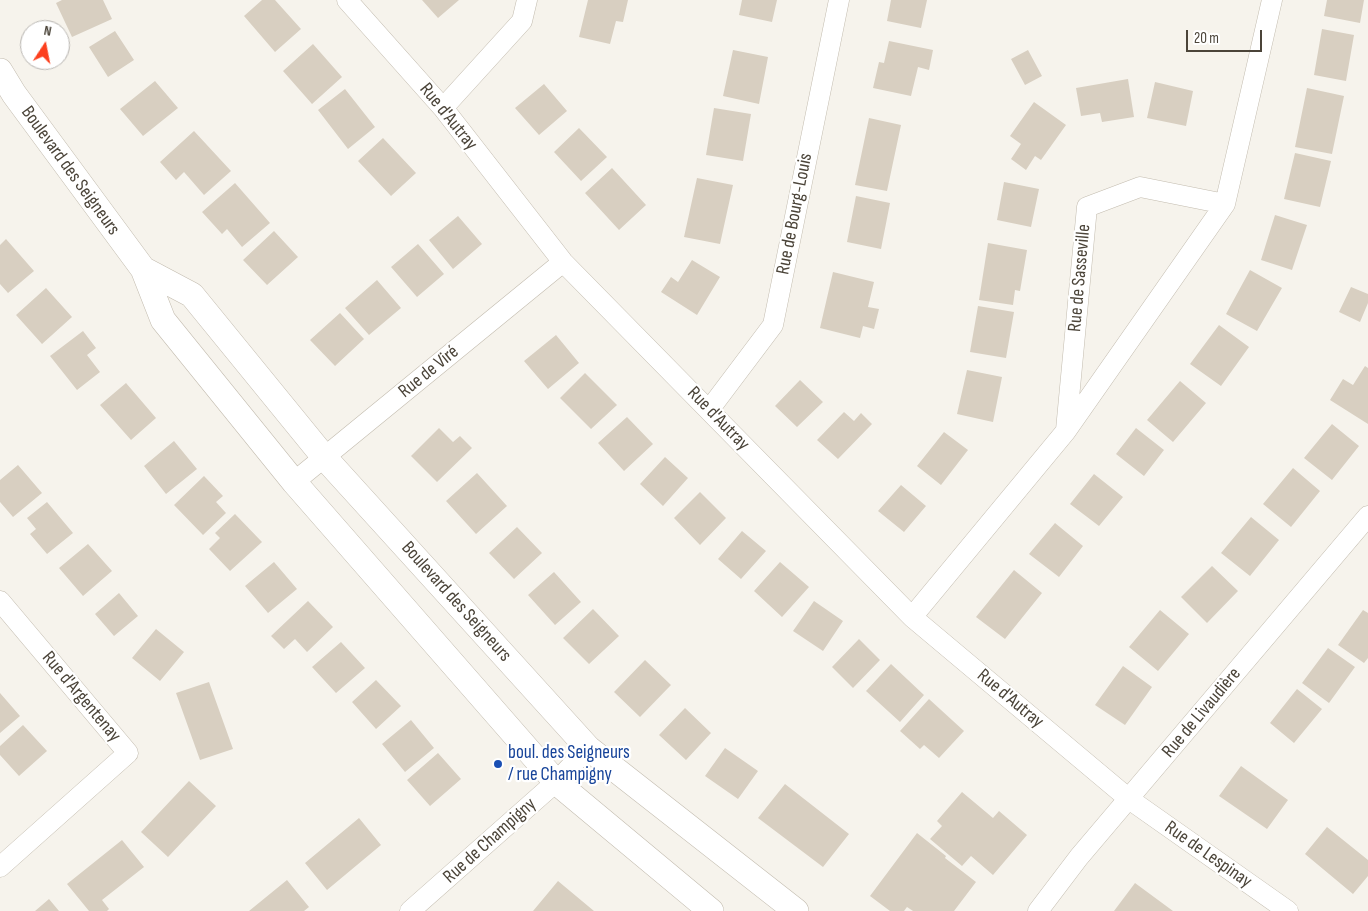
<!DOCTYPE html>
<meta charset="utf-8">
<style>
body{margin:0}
#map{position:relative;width:1368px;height:911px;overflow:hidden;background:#f6f3ec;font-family:"Sofia Sans Condensed",sans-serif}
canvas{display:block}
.north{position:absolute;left:20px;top:20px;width:50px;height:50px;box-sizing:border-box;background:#fff;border:1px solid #b7b4b0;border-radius:50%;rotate:11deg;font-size:14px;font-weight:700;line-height:20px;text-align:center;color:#4b4439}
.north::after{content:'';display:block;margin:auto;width:18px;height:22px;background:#fc3f1d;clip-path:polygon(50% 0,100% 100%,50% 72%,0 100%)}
.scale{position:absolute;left:1186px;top:30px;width:76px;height:22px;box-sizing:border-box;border:2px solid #4b4439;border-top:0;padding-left:6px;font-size:15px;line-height:18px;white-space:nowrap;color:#4b4439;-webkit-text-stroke:4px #fff;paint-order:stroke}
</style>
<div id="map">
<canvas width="1368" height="911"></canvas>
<div class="north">N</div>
<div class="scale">20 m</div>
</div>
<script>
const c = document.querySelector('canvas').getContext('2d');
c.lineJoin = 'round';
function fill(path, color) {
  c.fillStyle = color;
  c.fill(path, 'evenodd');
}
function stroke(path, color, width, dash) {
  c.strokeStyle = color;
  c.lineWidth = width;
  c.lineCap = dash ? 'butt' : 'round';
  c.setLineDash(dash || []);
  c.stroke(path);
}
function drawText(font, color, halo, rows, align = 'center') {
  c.font = font + ' "Sofia Sans Condensed",sans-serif';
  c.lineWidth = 4.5;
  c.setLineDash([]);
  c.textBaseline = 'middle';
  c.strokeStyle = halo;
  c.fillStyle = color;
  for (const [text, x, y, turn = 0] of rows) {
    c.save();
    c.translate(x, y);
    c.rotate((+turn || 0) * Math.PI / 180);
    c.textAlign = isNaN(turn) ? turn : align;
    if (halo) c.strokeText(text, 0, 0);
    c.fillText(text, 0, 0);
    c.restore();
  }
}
const building = new Path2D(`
 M 62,0 L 103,0 L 112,19 L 72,37 L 56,3 Z
 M 262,0 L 275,0 L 301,29 L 275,52 L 244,16 Z
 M 422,0 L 459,0 L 438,18 Z
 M 588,0 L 628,0 L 623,22 L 616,21 L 610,44 L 579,37 Z
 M 742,0 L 777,0 L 772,22 L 739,15 Z
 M 891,0 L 927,0 L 921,28 L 887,21 Z
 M 1327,0 L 1364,0 L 1360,23 L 1324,16 Z
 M 1322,29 L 1354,35 L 1346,81 L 1314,75 Z
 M 115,31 L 134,60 L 108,77 L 89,47 Z
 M 889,41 L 933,50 L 929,70 L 918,67 L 911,96 L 873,88 L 879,62 L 884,63 Z
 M 313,44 L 342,77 L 312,104 L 283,71 Z
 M 733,50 L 768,57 L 759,104 L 723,96 Z
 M 1028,50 L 1042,76 L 1025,85 L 1011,59 Z
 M 1128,79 L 1134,117 L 1102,122 L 1100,113 L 1081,116 L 1076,88 Z
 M 155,81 L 178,108 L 143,136 L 120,109 Z
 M 1155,82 L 1193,91 L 1186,126 L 1147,118 Z
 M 544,84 L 567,111 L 539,135 L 515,108 Z
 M 1307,88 L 1344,96 L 1332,154 L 1295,147 Z
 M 345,89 L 375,127 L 348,149 L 318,110 Z
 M 1034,102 L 1066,125 L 1041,160 L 1035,156 L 1026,170 L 1011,159 L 1021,144 L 1010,136 Z
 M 714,108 L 751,114 L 743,161 L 706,155 Z
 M 869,118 L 901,125 L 887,191 L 855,185 Z
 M 579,128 L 607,157 L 581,181 L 554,152 Z
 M 194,131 L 231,171 L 204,195 L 184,172 L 176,180 L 160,162 Z
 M 383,138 L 416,173 L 391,196 L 358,161 Z
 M 1295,153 L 1331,161 L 1320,207 L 1284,199 Z
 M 612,168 L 646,205 L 619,230 L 585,193 Z
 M 697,178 L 733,185 L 720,244 L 684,237 Z
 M 1004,182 L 1039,189 L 1031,227 L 997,220 Z
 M 235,183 L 270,223 L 242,247 L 227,229 L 222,234 L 202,212 Z
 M 856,196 L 890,203 L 881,249 L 847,242 Z
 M 1275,215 L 1307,225 L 1292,270 L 1261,260 Z
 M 458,216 L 482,244 L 453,269 L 429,240 Z
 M 274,231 L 298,257 L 267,285 L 243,260 Z
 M 6,239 L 34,271 L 8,293 L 0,284 L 0,245 Z
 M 988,243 L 1027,250 L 1020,291 L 1015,290 L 1013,305 L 979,300 Z
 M 418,244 L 444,274 L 417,297 L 391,267 Z
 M 692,260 L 720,277 L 697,315 L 661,292 L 671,277 L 678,282 Z
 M 1250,270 L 1282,288 L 1257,331 L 1226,314 Z
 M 833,272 L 874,282 L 868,307 L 879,309 L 874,329 L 863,326 L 860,338 L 820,328 Z
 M 377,280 L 401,308 L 369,335 L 345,308 Z
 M 1351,287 L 1368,294 L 1368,303 L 1360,322 L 1339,312 Z
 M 46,288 L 72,317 L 42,344 L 16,315 Z
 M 978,306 L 1014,312 L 1006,358 L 970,352 Z
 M 340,313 L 364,339 L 335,366 L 310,340 Z
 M 1219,325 L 1249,347 L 1221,386 L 1190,364 Z
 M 83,331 L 96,348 L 87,355 L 100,372 L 77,390 L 50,356 Z
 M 556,335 L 579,363 L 548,389 L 524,361 Z
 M 1365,366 L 1368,368 L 1368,424 L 1330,400 L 1343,379 L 1353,385 Z
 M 967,370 L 1002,377 L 993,422 L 957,414 Z
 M 585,373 L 617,405 L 591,429 L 560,398 Z
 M 800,380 L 823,402 L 797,427 L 775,406 Z
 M 1180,381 L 1206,403 L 1173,442 L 1147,420 Z
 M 126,383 L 156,418 L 131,440 L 100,405 Z
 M 844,412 L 854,421 L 861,413 L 872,424 L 838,459 L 817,440 Z
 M 627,417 L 653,444 L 624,471 L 598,443 Z
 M 1332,424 L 1359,446 L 1332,480 L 1304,458 Z
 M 439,428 L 453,442 L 460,436 L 472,448 L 437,482 L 411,456 Z
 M 1136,428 L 1164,450 L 1144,476 L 1116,454 Z
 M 944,432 L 968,450 L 941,485 L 917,466 Z
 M 174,441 L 197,469 L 166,494 L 144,466 Z
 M 665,457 L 688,478 L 663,506 L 640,484 Z
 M 18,465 L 42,493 L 13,517 L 0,502 L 0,480 Z
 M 1293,468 L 1320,491 L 1291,527 L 1263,504 Z
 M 477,473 L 507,506 L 476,534 L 446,501 Z
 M 1094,474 L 1123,497 L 1099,526 L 1070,504 Z
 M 204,476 L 223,496 L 216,502 L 226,513 L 203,535 L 174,505 Z
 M 901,485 L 926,506 L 904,532 L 878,511 Z
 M 700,492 L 726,518 L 700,545 L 674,518 Z
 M 47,502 L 73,533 L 47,554 L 30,534 L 36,529 L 27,518 Z
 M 235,514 L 262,542 L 230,571 L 209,549 L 220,538 L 215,533 Z
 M 1251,517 L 1279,540 L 1250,576 L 1221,553 Z
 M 1055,523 L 1083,546 L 1059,577 L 1029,554 Z
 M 517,527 L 542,553 L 514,579 L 489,553 Z
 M 742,531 L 766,551 L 741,579 L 718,559 Z
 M 88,544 L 112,571 L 83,596 L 59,568 Z
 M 274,562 L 297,589 L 268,613 L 245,586 Z
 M 780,562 L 809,587 L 782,617 L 754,591 Z
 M 1212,566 L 1238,591 L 1207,623 L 1181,597 Z
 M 1014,570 L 1042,593 L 1005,639 L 976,617 Z
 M 554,572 L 581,602 L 555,625 L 528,595 Z
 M 119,593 L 138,616 L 114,636 L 95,614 Z
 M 308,601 L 333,627 L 307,652 L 295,639 L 284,649 L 271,636 Z
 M 814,601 L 843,621 L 823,651 L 793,631 Z
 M 593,609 L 619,636 L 589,664 L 563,638 Z
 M 1160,610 L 1189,634 L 1158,671 L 1129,647 Z
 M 1363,610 L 1368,613 L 1368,658 L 1364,663 L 1338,645 Z
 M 156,629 L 184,652 L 160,681 L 132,658 Z
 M 859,639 L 880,660 L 853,688 L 832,667 Z
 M 341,642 L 365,668 L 336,693 L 312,667 Z
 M 1328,648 L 1355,667 L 1329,703 L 1302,683 Z
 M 645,660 L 671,685 L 640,717 L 614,692 Z
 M 891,664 L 924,695 L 900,722 L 866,691 Z
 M 1123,666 L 1152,687 L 1125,725 L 1095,705 Z
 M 376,680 L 401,706 L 376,729 L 352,702 Z
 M 209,682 L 233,749 L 200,760 L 176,693 Z
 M 1297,689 L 1322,709 L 1294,743 L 1270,723 Z
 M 0,693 L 20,716 L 0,733 Z
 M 929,699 L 964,731 L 939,758 L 924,745 L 920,749 L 900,731 Z
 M 685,708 L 711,733 L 686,760 L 659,735 Z
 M 411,720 L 434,748 L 405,772 L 382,744 Z
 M 23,725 L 47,751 L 19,776 L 0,755 L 0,746 Z
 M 725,748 L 758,771 L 738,799 L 705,776 Z
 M 438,753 L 461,779 L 430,806 L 407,780 Z
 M 1241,766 L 1288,800 L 1267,829 L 1219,796 Z
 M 189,781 L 216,806 L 168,857 L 141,832 Z
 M 785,784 L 849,834 L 823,867 L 758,818 Z
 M 962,792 L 993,818 L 999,811 L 1027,835 L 993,875 L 971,856 L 962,866 L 930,839 L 942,826 L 937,821 Z
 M 359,818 L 381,845 L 327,890 L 305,863 Z
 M 1327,827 L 1368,860 L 1368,876 L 1353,894 L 1305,854 Z
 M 917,833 L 946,856 L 945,858 L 976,882 L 954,911 L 913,911 L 907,907 L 904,911 L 890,911 L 870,896 Z
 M 122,840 L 144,867 L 102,900 L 109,909 L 107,911 L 89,911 L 67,884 Z
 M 287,880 L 309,907 L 304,911 L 249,911 Z
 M 558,881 L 594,911 L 533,911 Z
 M 1135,883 L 1173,911 L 1114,911 Z
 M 49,899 L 59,911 L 35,911 Z`);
const minor = new Path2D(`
 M 347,0 L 443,108 L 563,262 L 912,617 L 1129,799 L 1288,911
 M 443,108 L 522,21 L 527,0
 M 709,410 L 773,325 L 839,0
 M 1066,430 L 1087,207 L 1140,187 L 1225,204
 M 294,482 L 563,262
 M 0,601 L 128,753 L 0,867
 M 912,617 L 1066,431 L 1225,204 L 1272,0
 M 410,911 L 556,782 L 588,748
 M 1038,911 L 1079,857 L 1368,516`);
const tertiary = new Path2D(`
 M 0,71 L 14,94 L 143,269 L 163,320 L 294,482 L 556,782 L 711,911
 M 143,269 L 192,295 L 324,457 L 588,748 L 796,911`);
const markers = [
 [498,764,5,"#1a4fb4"]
];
const streetNames = [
 ["Rue d'Autray",448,117,51],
 ["Boulevard des Seigneurs",70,171,54],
 ["Rue de Bourg-Louis",795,214,-79],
 ["Rue de Sasseville",1080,278,-85],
 ["Rue de Viré",429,372,-39],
 ["Rue d'Autray",718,419,46],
 ["Boulevard des Seigneurs",456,602,48],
 ["Rue d'Argentenay",81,697,50],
 ["Rue d'Autray",1010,699,40],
 ["Rue de Livaudière",1202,713,-50],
 ["Rue de Champigny",490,841,-42],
 ["Rue de Lespinay",1208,855,35]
];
const transitNames = [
 ["boul. des Seigneurs",508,753],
 ["/ rue Champigny",508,775]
];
fill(building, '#d8cfc1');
stroke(minor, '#c2bbae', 21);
stroke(tertiary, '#c2bbae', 26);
stroke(minor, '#fff', 20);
stroke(tertiary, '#fff', 25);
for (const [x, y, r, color] of markers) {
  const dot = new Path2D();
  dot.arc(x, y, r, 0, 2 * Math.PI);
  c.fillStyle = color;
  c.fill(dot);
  stroke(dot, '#fff', 2);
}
drawText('19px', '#4b4439', '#fff', streetNames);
drawText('19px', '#164399', '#fff', transitNames, 'left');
</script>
